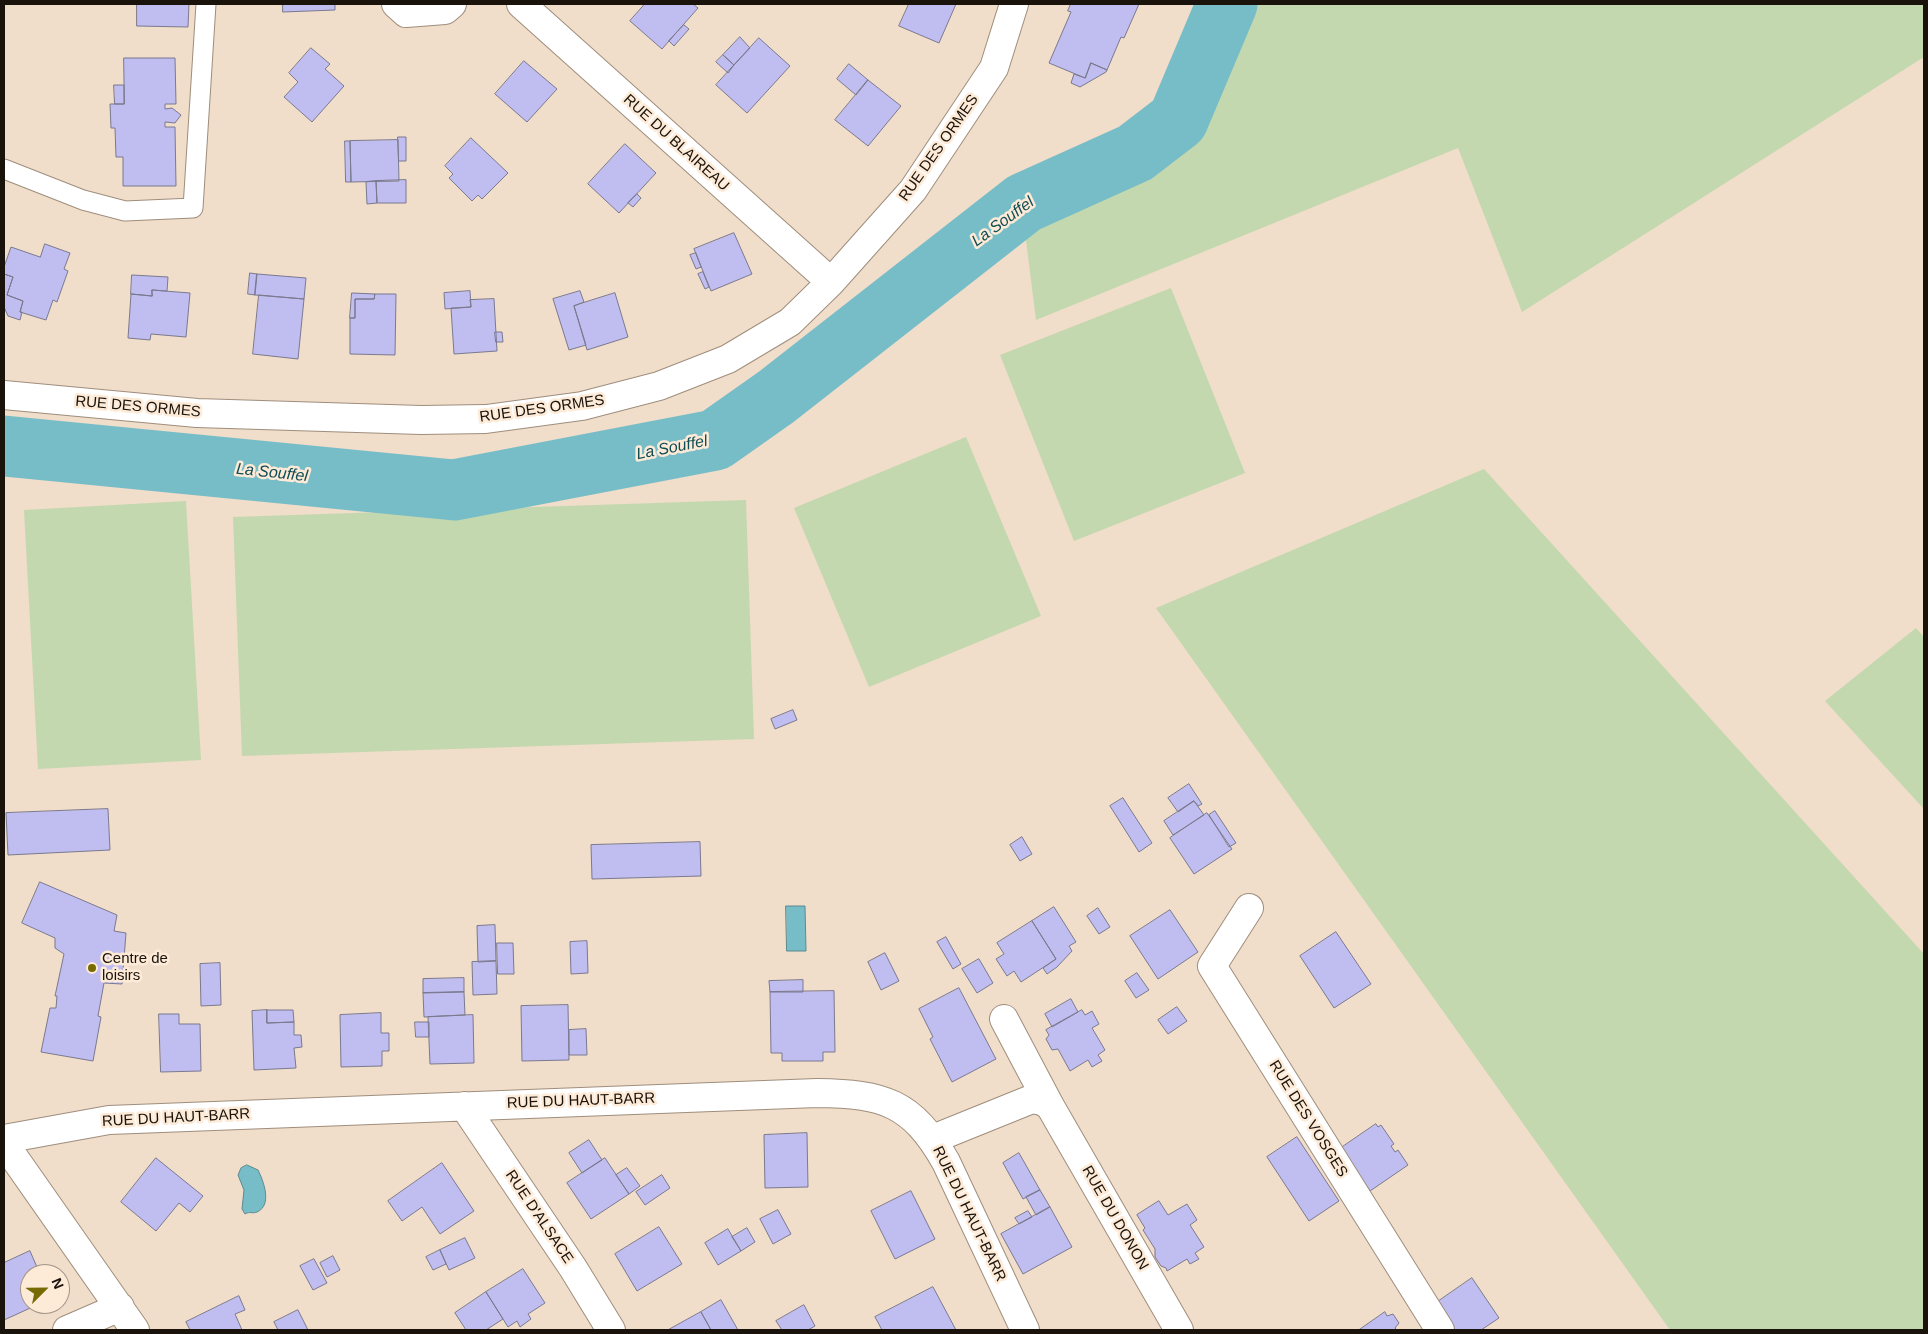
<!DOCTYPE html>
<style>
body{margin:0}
#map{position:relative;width:1928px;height:1334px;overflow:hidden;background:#f0ddca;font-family:Arial,sans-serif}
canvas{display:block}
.frame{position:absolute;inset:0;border:5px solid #19130c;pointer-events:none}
.north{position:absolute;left:20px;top:1264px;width:50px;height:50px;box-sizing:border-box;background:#fdead7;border:1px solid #a29486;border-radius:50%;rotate:67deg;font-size:14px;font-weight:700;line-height:20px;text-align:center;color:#19130c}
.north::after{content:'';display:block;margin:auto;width:18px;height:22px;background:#776a02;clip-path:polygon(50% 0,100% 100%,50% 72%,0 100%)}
</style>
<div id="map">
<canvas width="1928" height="1334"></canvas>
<div class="frame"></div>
<div class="north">N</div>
</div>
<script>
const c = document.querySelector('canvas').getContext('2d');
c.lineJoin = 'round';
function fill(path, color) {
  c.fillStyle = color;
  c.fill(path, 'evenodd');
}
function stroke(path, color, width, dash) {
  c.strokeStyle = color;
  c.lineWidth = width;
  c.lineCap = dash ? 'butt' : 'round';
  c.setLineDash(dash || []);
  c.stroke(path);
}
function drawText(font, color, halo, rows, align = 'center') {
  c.font = font + ' Arial,sans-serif';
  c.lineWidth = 5;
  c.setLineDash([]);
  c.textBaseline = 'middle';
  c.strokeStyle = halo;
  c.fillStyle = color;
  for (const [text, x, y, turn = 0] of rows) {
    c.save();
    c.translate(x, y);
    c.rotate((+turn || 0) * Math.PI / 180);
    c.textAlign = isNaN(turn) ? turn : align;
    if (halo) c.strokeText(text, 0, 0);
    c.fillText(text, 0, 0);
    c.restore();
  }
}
const green = new Path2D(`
 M 1197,4 L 1924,4 L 1924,57 L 1522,312 L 1458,148 L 1036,320 L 1024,224 L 1150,164 Z
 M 1171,288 L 1245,473 L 1074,541 L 1000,355 Z
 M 966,437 L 1041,616 L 869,687 L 794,508 Z
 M 1484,469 L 1924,954 L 1924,1330 L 1670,1330 L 1156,608 Z
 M 746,500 L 754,739 L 242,756 L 233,517 Z
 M 186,501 L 201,760 L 38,769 L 24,510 Z
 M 1916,628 L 1924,637 L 1924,809 L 1825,701 Z`);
const water = new Path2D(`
 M 786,906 L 805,906 L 806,951 L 787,951 Z
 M 247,1165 L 258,1170 C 263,1180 273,1205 257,1212 C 252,1214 250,1211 245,1214 L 242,1209 L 244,1190 L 238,1175 L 241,1168 Z`);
const river = new Path2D(`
 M 4,446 L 454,490 L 715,440 L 776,397 L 1024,203 L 1135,153 L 1178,120 L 1227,4`);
const building = new Path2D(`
 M 137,4 L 189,4 L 188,27 L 137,26 Z
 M 283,4 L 335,4 L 335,10 L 283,12 Z
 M 645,4 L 693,4 L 698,8 L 662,49 L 630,21 Z
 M 909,4 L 956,4 L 939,43 L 899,26 Z
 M 1071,4 L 1139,4 L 1124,38 L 1121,37 L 1107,70 L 1091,63 L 1085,78 L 1049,63 L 1071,12 L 1068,11 Z
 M 684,25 L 689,29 L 674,46 L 669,41 Z
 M 740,37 L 750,48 L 734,65 L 723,55 Z
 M 759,38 L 790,66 L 747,113 L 716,85 Z
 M 311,48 L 330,64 L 325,69 L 344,86 L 312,122 L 284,97 L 298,82 L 289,73 Z
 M 723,55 L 734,65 L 728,73 L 716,62 Z
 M 124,58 L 175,58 L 176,104 L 165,104 L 165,109 L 172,108 L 181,115 L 175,123 L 165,122 L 165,127 L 175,127 L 176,186 L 123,186 L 123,157 L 116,157 L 115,128 L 111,128 L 110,104 L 124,104 Z
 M 524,61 L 557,89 L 527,122 L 495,94 Z
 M 1091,63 L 1107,70 L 1106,72 L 1080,87 L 1071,83 L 1074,74 L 1085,78 Z
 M 849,64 L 868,80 L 856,95 L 837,79 Z
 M 868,80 L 901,106 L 868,146 L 835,120 Z
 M 114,85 L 124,85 L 124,104 L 115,104 Z
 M 398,137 L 406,137 L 406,161 L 399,161 Z
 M 471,138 L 508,173 L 482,199 L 478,195 L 472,201 L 449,178 L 453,174 L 445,166 Z
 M 398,140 L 399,181 L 351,182 L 350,141 Z
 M 345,141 L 350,141 L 351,182 L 346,182 Z
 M 625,144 L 656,173 L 619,213 L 588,184 Z
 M 406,180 L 406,203 L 377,203 L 376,181 Z
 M 376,181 L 377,203 L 367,204 L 366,182 Z
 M 637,194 L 641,198 L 633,207 L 628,203 Z
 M 734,233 L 752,274 L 711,291 L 694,249 Z
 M 45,244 L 70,253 L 64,269 L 68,271 L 57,302 L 53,300 L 46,320 L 20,312 L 23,301 L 7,295 L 13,277 L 4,274 L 4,267 L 11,247 L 40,257 Z
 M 696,253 L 701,267 L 696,269 L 690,255 Z
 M 703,272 L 709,287 L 705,289 L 698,274 Z
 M 250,273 L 257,274 L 255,295 L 248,294 Z
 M 4,274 L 13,277 L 7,295 L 23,301 L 20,312 L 22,312 L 20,320 L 8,316 L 4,307 Z
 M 257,274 L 306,278 L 304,299 L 255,295 Z
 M 132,275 L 168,277 L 167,291 L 152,290 L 152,296 L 131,294 Z
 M 152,290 L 190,293 L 186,337 L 151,334 L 150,340 L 128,338 L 131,294 L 152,296 Z
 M 470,291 L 471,307 L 445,309 L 444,293 Z
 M 580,291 L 584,302 L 574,306 L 586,345 L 569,350 L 553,299 Z
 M 352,293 L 375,294 L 374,299 L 355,299 L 355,318 L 350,318 Z
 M 615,293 L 628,337 L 587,350 L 574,306 Z
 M 375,294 L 396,294 L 395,355 L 350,354 L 350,318 L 355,318 L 355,299 L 374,299 Z
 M 259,295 L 304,299 L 298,359 L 253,354 Z
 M 494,299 L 497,351 L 454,354 L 451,308 L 471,307 L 470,300 Z
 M 495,332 L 502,332 L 503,342 L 496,342 Z
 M 793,710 L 797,720 L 775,729 L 771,719 Z
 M 1189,784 L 1202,804 L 1198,806 L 1194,801 L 1178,812 L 1168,798 Z
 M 1123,798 L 1152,843 L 1139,852 L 1110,806 Z
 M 1194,801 L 1204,815 L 1173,835 L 1164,821 Z
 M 108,809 L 110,850 L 8,855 L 6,813 Z
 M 1215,811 L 1236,843 L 1229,847 L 1209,815 Z
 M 1207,813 L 1232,849 L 1194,874 L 1170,838 Z
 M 1022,837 L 1032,854 L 1020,861 L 1010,845 Z
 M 700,842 L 701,876 L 592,879 L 591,845 Z
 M 40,882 L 117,915 L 114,931 L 126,933 L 122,984 L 104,983 L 98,1016 L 101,1017 L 93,1061 L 41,1052 L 50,1008 L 56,1008 L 57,996 L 55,996 L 64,954 L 55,948 L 55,938 L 22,923 Z
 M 1054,907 L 1076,942 L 1069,946 L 1072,951 L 1057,967 L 1047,974 L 1043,968 L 1056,959 L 1032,921 Z
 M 1098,908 L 1110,927 L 1099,934 L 1087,916 Z
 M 1170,910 L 1198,952 L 1158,979 L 1130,936 Z
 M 1032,921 L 1056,959 L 1021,982 L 1014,971 L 1007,976 L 996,959 L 1004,954 L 997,943 Z
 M 495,925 L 496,961 L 478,962 L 477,926 Z
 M 1336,932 L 1371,984 L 1334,1008 L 1300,956 Z
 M 946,937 L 961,964 L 953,969 L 937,942 Z
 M 587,941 L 588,973 L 571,974 L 570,942 Z
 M 497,943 L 513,943 L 514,974 L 498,974 Z
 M 885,953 L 899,981 L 881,990 L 868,962 Z
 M 979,959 L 993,983 L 977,993 L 962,969 Z
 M 496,961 L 497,994 L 473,995 L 472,962 Z
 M 220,963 L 221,1005 L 201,1006 L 200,964 Z
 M 1137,973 L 1149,990 L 1136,998 L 1125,981 Z
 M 464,978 L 464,992 L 423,993 L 423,979 Z
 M 803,980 L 803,992 L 770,992 L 769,981 Z
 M 959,988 L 996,1059 L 952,1082 L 930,1039 L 933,1037 L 919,1009 Z
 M 834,991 L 835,1052 L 823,1052 L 823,1061 L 782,1061 L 782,1053 L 771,1053 L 770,992 Z
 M 464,992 L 465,1015 L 424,1017 L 423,993 Z
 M 1071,999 L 1078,1012 L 1052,1027 L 1045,1014 Z
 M 568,1005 L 569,1060 L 522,1061 L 521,1006 Z
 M 1177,1007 L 1187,1021 L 1168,1034 L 1158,1020 Z
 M 267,1010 L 267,1023 L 294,1022 L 294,1035 L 301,1035 L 302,1047 L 294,1048 L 296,1068 L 254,1070 L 252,1011 Z
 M 267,1010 L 293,1010 L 294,1022 L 267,1023 Z
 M 1082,1010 L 1085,1015 L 1092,1011 L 1099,1024 L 1092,1028 L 1105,1050 L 1098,1055 L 1102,1061 L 1092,1067 L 1088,1060 L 1070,1071 L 1058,1049 L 1052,1050 L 1046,1039 L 1049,1035 L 1046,1030 Z
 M 381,1013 L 381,1033 L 389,1033 L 389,1051 L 382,1051 L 382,1066 L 341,1067 L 340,1015 Z
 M 159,1014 L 179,1014 L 179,1024 L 200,1024 L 201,1071 L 161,1072 Z
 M 473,1015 L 474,1063 L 430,1064 L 428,1017 Z
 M 415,1022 L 429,1022 L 429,1037 L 416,1037 Z
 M 586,1029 L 587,1055 L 569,1055 L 569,1030 Z
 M 1376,1124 L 1378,1127 L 1381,1125 L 1394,1144 L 1391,1146 L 1395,1152 L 1398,1150 L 1408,1165 L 1370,1191 L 1341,1148 Z
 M 807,1133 L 808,1187 L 765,1188 L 764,1135 Z
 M 1297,1137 L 1339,1201 L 1309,1221 L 1267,1157 Z
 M 589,1140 L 602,1160 L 582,1173 L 569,1153 Z
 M 1019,1153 L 1040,1190 L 1023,1199 L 1003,1163 Z
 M 156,1158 L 203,1196 L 190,1212 L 179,1203 L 156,1231 L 121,1202 Z
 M 605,1158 L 629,1194 L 591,1219 L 567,1183 Z
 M 442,1163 L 474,1211 L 440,1234 L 422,1207 L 402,1221 L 388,1201 Z
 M 627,1168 L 640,1186 L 629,1194 L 616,1175 Z
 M 662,1175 L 670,1188 L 645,1205 L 636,1192 Z
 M 1040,1190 L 1050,1207 L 1036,1215 L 1026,1197 Z
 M 911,1191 L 935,1239 L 895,1259 L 871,1211 Z
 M 1159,1201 L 1168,1215 L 1187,1204 L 1197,1220 L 1190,1225 L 1204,1247 L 1195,1253 L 1199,1259 L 1190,1264 L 1187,1259 L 1167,1271 L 1166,1268 L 1161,1266 L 1155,1257 L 1155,1249 L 1143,1230 L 1145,1228 L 1137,1215 Z
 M 1050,1207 L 1072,1247 L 1023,1274 L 1001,1234 Z
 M 778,1210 L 791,1234 L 773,1244 L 760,1219 Z
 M 1028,1211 L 1032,1217 L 1019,1224 L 1015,1218 Z
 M 659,1227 L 682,1264 L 637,1291 L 615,1254 Z
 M 747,1228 L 755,1242 L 741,1251 L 732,1237 Z
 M 728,1229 L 741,1251 L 718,1265 L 705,1243 Z
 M 465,1238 L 475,1258 L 449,1270 L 440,1250 Z
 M 440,1250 L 446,1264 L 433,1270 L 426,1257 Z
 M 30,1251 L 40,1274 L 30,1274 L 30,1304 L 39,1304 L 4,1320 L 4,1263 Z
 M 333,1256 L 340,1270 L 327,1277 L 320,1263 Z
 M 314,1259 L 327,1283 L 313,1290 L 300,1266 Z
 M 523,1269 L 545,1303 L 528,1314 L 531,1319 L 520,1327 L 517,1321 L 508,1327 L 486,1292 Z
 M 1472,1278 L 1499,1318 L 1481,1330 L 1455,1330 L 1436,1303 Z
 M 933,1287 L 956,1330 L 882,1330 L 875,1317 Z
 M 486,1292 L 503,1319 L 486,1330 L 466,1330 L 455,1313 Z
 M 239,1296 L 245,1310 L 235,1314 L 242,1330 L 190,1330 L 186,1322 Z
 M 721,1300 L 738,1330 L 711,1330 L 701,1312 Z
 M 804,1305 L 815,1326 L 808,1330 L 782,1330 L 776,1321 Z
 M 298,1310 L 308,1330 L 278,1330 L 274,1322 Z
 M 701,1312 L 711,1330 L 668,1330 Z
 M 1385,1312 L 1387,1316 L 1393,1314 L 1399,1323 L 1395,1328 L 1397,1330 L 1359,1330 Z`);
const lane = new Path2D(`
 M 4,169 L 83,200 L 125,211 L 193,208 L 206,4`);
const street = new Path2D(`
 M 396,4 L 406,13 L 445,10 L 452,4
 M 521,4 L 831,282
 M 4,395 L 197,413 L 421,420 L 486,419 L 582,406 L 659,386 L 728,359 L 790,322 L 831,282 L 913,190 L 994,68 L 1014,4
 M 1249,908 L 1212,966 L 1440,1330
 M 1004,1019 L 1050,1106 L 1179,1330
 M 464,1106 L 573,1268 L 611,1330
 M 4,1139 L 109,1120 L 817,1093 C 884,1094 912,1102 946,1162 L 1025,1330
 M 933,1139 L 1032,1099 L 1042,1101 L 1050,1106
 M 4,1143 L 135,1330
 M 67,1330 L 120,1307`);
const markers = [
 [92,968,5,"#776a02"]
];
const streetNames = [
 ["RUE DU BLAIREAU",676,143,42],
 ["RUE DES ORMES",939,148,-55],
 ["RUE DES ORMES",138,407,5],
 ["RUE DES ORMES",542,409,-8],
 ["RUE DU HAUT-BARR",581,1101,-2],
 ["RUE DU HAUT-BARR",176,1118,-3],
 ["RUE DES VOSGES",1308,1119,58],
 ["RUE DU HAUT-BARR",969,1214,64],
 ["RUE D'ALSACE",539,1217,56],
 ["RUE DU DONON",1115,1218,60]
];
const poiNames = [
 ["Centre de",102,959],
 ["loisirs",102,976]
];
const waterNames = [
 ["La Souffel",1003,222,-36],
 ["La Souffel",672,448,-11],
 ["La Souffel",272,473,6]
];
fill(green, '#c3d8af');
fill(water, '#77bdc7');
stroke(water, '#5b8a8f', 1);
stroke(river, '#77bdc7', 61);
fill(building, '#c0bdf0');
stroke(building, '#7a798e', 1);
stroke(lane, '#9f8e7d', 21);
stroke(street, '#9f8e7d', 30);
stroke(lane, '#fff', 19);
stroke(street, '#fff', 28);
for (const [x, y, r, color] of markers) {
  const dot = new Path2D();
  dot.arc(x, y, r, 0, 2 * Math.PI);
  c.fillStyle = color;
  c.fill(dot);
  stroke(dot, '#fdead7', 2);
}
drawText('15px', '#19130c', '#fdead7', streetNames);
drawText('15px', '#19130c', '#fdead7', poiNames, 'left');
drawText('italic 16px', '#104e56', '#fdead7', waterNames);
</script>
